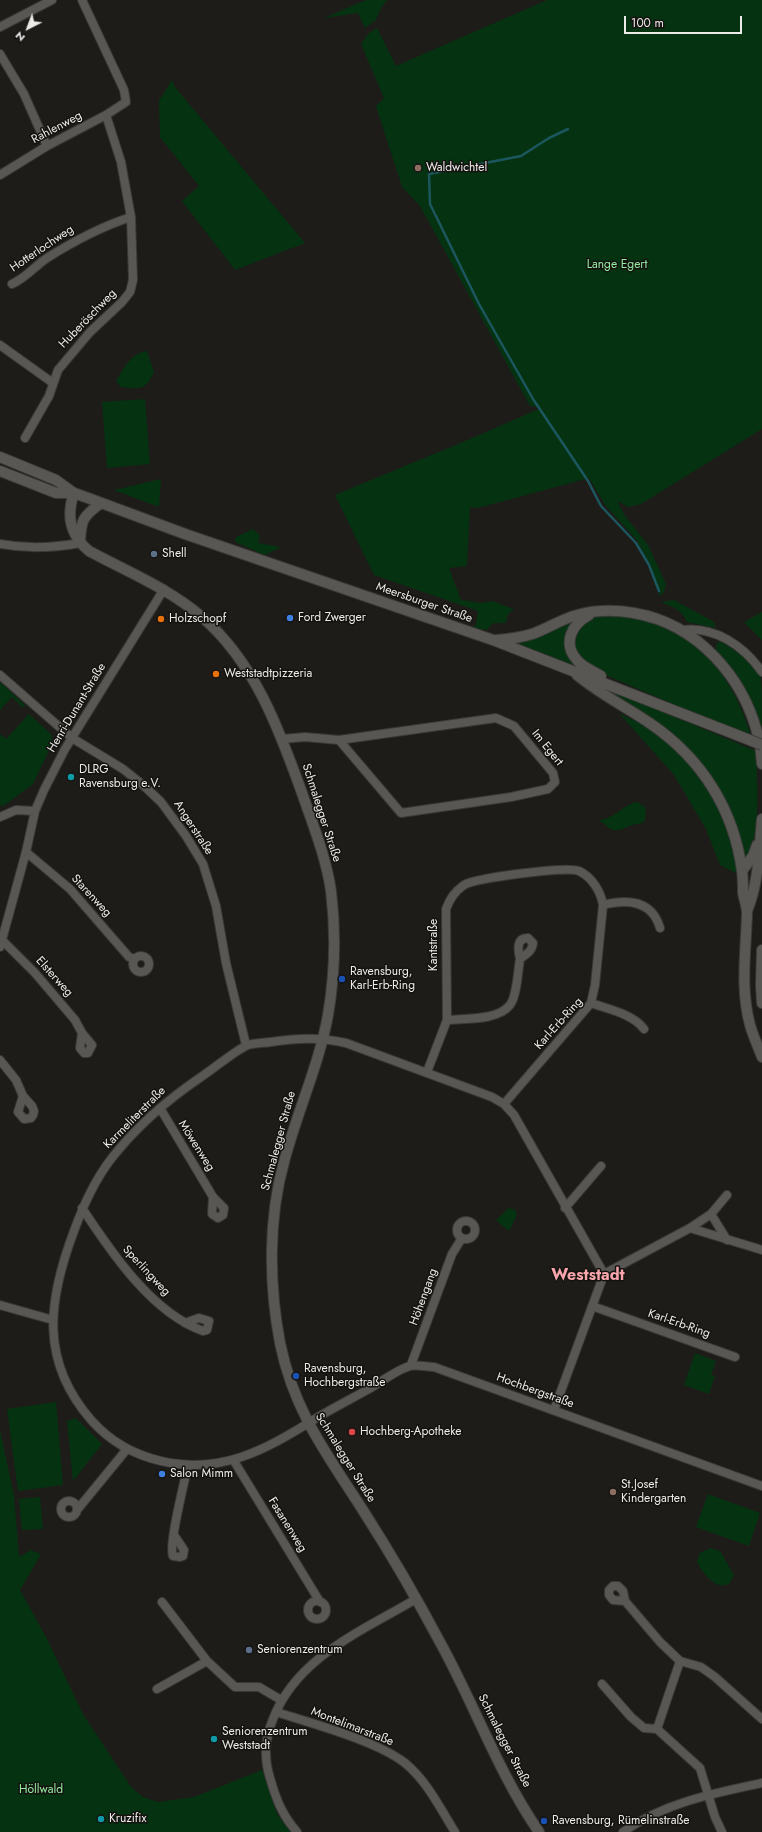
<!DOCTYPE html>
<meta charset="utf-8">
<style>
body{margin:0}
#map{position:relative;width:762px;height:1832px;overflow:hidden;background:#1d1c19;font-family:Jost,sans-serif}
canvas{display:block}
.north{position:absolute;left:8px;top:8px;width:40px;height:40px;-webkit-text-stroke:3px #141310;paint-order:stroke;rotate:222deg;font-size:11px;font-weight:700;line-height:16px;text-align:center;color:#ecebe9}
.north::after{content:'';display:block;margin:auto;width:14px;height:18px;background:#ecebe9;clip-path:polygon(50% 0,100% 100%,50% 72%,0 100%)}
.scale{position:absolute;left:624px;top:16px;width:118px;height:18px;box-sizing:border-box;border:2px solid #ecebe9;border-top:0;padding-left:5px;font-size:12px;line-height:14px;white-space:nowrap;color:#ecebe9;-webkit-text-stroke:3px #141310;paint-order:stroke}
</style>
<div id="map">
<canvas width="762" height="1832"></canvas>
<div class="north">N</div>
<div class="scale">100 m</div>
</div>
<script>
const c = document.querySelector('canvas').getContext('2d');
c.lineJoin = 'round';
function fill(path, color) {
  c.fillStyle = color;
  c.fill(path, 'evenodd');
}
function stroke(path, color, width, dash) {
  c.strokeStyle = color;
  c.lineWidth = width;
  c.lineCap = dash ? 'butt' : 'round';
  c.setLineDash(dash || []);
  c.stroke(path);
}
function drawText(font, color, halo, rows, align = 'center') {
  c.font = font + ' Jost,sans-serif';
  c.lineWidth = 3;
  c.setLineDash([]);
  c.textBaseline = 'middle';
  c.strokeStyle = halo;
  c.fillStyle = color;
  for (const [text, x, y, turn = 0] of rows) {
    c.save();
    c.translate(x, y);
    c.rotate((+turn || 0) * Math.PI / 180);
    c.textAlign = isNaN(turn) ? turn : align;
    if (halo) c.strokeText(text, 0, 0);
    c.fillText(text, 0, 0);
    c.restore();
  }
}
const green = new Path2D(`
 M 366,0 L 387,0 L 380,10 L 376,20 L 365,28 L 358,13 L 324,18 Z
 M 547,0 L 762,0 L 762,429 L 641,504 L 629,507 L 617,501 L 626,517 L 648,545 L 666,584 L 664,592 L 660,596 L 651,566 L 636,539 L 606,506 L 589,478 L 478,508 L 470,507 L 467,566 L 449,568 L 461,600 L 481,603 L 493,601 L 515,610 L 511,611 L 507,616 L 506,623 L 493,623 L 487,630 L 471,627 L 476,625 L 478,611 L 374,575 L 335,495 L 470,439 L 541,408 L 530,406 L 420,206 L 402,187 L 376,106 L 384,98 L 361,44 L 368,34 L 377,28 L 396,66 Z
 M 172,80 L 175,87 L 305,243 L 235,270 L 182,201 L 199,186 L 160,137 L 159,101 Z
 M 147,351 L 154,372 C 145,391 141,389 121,387 L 116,381 C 124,368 131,353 147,351 Z
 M 145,399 L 150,464 L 107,468 L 102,402 Z
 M 161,479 L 159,507 L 114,490 Z
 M 253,529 L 260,536 L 258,543 L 281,547 L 265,555 L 235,542 L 236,537 Z
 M 674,600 L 714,622 L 716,628 L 687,622 C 681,609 673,607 660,602 Z
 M 762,612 L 762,640 L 744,622 Z
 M 616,613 C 632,617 652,619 667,626 C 713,649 737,691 752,738 L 601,673 C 589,666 569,653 574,637 C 576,630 585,622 590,617 Z
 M 573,619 C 561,638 562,650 577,666 L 512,642 Z
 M 720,641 C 735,650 754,662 761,679 C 762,686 762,720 762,730 L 749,696 L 716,650 L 716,645 Z
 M 0,682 L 25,705 L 23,708 L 12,697 L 0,710 Z
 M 593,683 L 756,751 C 757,784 762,833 745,863 C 740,845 737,826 730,810 C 706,749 645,717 593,683 Z
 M 619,713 L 643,725 L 672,745 L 708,786 L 730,834 L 738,874 L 720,865 L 706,829 L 674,775 Z
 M 29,714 L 51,734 L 53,742 L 33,784 L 2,807 L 0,804 L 0,734 L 6,739 Z
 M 638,802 L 646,808 L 645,821 C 640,825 636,823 630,826 C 612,833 614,832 599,820 C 615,819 623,804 638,802 Z
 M 509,1208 L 515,1210 L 517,1215 L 509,1231 L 496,1220 Z
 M 695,1353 L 716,1361 L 711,1375 L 715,1376 L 709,1394 L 684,1385 Z
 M 56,1402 L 63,1485 L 18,1491 L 7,1409 Z
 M 76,1418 L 102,1444 L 73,1481 L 67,1421 Z
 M 0,1430 L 14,1496 L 19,1557 L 31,1550 L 41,1554 L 20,1590 L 46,1637 L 83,1714 L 131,1787 L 143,1797 L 158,1802 L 194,1797 L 262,1770 L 277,1814 L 291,1832 L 0,1832 Z
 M 708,1494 L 760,1513 L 749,1546 L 696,1527 Z
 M 40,1497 L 43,1529 L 22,1530 L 19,1499 Z
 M 710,1548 L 720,1551 L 734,1575 L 729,1584 C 714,1590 704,1574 697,1562 L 700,1553 Z`);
const stream = new Path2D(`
 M 568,129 L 549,138 L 521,156 L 429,174 L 430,204 L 479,304 L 533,399 L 588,481 L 601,506 L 636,543 L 649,565 L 659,591`);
const minor = new Path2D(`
 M 0,27 L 52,0
 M 0,54 L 24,94 L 47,146
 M 0,175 L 47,146 L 106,115 L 126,102 L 124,90 L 82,0
 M 12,284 C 26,278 35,266 47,258 C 74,241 100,227 131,217
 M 0,345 L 53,383
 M 25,438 L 49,396 L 58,370 L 90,332 L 122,302 L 130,292 L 133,280 L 131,217 L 121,162 L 106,115
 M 0,544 C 27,549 53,548 80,543
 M 682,630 C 715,626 744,646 762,672
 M 0,675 L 72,738 L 123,769 L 143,785 L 161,802 L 186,836 L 203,864 L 216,906 L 226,963 L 246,1045
 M 282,739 L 305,737 L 339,740 L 401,813 L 511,797 L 548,789 L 555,782 L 553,773 L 514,726 L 496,718 L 339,740
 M 0,817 L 16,810 L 35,811
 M 26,852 L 70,889 L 129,957 L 135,959
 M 603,905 C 627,899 652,900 660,928
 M 2,940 L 35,973 L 75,1020 L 82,1033 L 80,1048 L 84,1053 L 88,1053 L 92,1045 L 82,1033
 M 0,947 L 26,852 L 35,811 L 44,790 L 65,749 L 164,589
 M133 964a8 8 0 1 1 16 0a8 8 0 1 1-16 0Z
 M 591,1003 C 608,1009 633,1014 644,1029
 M 447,1020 C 466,1018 497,1021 510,1005 C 517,996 518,970 520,959 C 526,954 532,952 533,943 L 528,938 C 516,938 518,950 520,959
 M 0,1060 L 16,1080 L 23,1096 L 32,1106 L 34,1111 L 33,1115 L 31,1118 L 24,1119 L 18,1112 L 23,1096
 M 427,1072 L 447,1020 L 446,909 C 450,899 454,892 464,885 C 475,878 567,866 579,871 C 592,877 601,892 603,905 L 595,985 L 591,1003 L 504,1104
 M 160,1108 L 213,1197 L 224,1208 L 223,1215 L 218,1218 L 212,1214 L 213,1197
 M 82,1208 C 111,1252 152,1313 203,1331 L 207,1330 L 209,1321 L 199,1318 L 185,1323
 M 565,1208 L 601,1166
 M 711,1214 L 727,1240
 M457 1230a9 9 0 1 1 18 0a9 9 0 1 1-18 0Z
 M 690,1228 L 762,1250
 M 604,1274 L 690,1228 L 711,1214 L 727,1195
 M 0,1305 L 53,1320
 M 592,1306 L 735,1357
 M 411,1365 L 452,1254 L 462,1238
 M 554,1410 L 604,1274 L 514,1115 L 504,1104 L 492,1097 L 346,1043 C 319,1037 299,1038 271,1042 C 264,1043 255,1043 248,1045 C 237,1049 212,1070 201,1077 C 167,1100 136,1127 111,1159 C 95,1180 83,1206 74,1231 C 48,1300 39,1361 92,1421 C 110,1441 135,1455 161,1461 C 221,1475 265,1450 315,1419 C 333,1408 351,1399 369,1389 C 381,1382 398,1369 410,1366 C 417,1364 427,1367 434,1367 L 762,1486
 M 234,1461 L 320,1602
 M61 1509a8 8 0 1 1 16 0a8 8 0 1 1-16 0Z
 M 77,1510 L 127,1449
 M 174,1535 L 184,1550 L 183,1556 L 180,1557 L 173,1556 C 168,1546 185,1480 188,1465
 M 625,1601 L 613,1600 L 609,1595 L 609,1590 L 613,1586 L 618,1586 L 623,1591 L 625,1601 L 660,1642 L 680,1661
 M308 1610a9 9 0 1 1 18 0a9 9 0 1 1-18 0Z
 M 162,1602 L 207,1661 L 235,1687 L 259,1687 L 281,1700
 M 602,1684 L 631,1717 L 644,1728 L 657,1729
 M 157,1689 L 207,1661
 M 276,1712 C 311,1723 377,1741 405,1763 C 427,1781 440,1808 455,1832
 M 297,1832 C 282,1815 276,1799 270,1778 C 264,1759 265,1738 273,1719 C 297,1657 362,1631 416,1599
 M 623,1832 C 664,1803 714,1793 762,1783
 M 722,1832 L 715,1817 L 700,1768 L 657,1729 L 680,1661 L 701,1667 L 715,1677 L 762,1719`);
const tertiary = new Path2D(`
 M 0,457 L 56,480 L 74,493
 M 0,471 L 56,493 L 74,493 L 88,498 L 185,534 L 493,640 L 742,737
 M 74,493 C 66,516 70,535 89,551 C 128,572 168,588 202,617 C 255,663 279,729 302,793 C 313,825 326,857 331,891 C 336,932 335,974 328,1015 C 319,1065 297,1112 284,1162 C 268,1219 269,1285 280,1343 C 294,1412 327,1454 364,1512 C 391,1554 417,1599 441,1644 C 475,1706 499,1774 539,1832
 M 80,543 C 81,520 82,517 101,503
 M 589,615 C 572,624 562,643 577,660 C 582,667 593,671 601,676
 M 496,640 C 508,639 520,638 532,634 C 547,629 561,619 577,615 C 595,610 616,610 634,613 C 698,624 745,678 759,740 C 761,748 761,756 762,764
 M 577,675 C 600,694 626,707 651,724 C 702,759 734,810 742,871 C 743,878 743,885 743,893 C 744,899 747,907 747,913 C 746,951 740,988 750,1025 C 753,1036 758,1046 762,1057
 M 742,871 L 753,856 L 757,845
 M 747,911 C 759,882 759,850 762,819
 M 762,950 L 761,985 L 762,1003`);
const tertiaryBridge = new Path2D(`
 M 742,737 L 762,745`);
const markers = [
 [418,168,4,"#8d6e63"],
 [154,554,4,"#5c6f8a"],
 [290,618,4,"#3f7fe0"],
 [161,619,4,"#e8710a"],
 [216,674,4,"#e8710a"],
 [71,777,4,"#0f9aa8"],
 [342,979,4,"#1a4fb4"],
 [296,1376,4,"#1a4fb4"],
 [352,1432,4,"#e0444e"],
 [162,1474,4,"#3f7fe0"],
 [613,1492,4,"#8d6e63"],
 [249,1650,4,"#5c6f8a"],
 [214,1739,4,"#0f9aa8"],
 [101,1819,4,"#0f9aa8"],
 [544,1821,4,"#1a4fb4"]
];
const streetNames = [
 ["Rahlenweg",57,128,-28],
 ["Hotterlochweg",42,249,-34],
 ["Huberöschweg",88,319,-46],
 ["Meersburger Straße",424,603,19],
 ["Henri-Dunant-Straße",77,708,-59],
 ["Im Egert",547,748,51],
 ["Schmalegger Straße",321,813,72],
 ["Angerstraße",193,828,57],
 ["Starenweg",91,896,47],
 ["Kantstraße",434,945,-90],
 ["Elsterweg",54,977,48],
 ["Karl-Erb-Ring",559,1024,-48],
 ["Karmeliterstraße",135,1118,-45],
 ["Schmalegger Straße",279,1141,-75],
 ["Möwenweg",196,1146,58],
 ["Sperlingweg",146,1271,47],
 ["Höhengang",424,1297,-70],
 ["Karl-Erb-Ring",679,1324,19],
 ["Hochbergstraße",535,1391,20],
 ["Schmalegger Straße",345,1458,58],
 ["Fasanenweg",287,1525,58],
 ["Montelimarstraße",352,1727,21],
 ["Schmalegger Straße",504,1741,63]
];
const poiNames = [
 ["Waldwichtel",426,168],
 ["Shell",162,554],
 ["Ford Zwerger",298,618],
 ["Holzschopf",169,619],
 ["Weststadtpizzeria",224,674],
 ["DLRG",79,770],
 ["Ravensburg e.V.",79,784],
 ["Ravensburg,",350,972],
 ["Karl-Erb-Ring",350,986],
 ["Ravensburg,",304,1369],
 ["Hochbergstraße",304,1383],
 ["Hochberg-Apotheke",360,1432],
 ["Salon Mimm",170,1474],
 ["St.Josef",621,1485],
 ["Kindergarten",621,1499],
 ["Seniorenzentrum",257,1650],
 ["Seniorenzentrum",222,1732],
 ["Weststadt",222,1746],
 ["Kruzifix",109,1819],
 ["Ravensburg, Rümelinstraße",552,1821]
];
const parkNames = [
 ["Lange Egert",617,265],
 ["Höllwald",41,1790]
];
const districtNames = [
 ["Weststadt",588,1276]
];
fill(green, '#053311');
stroke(stream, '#1c565f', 2.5);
stroke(minor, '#393937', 10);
stroke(tertiary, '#393937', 12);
stroke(minor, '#585754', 8);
stroke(tertiary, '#585754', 10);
stroke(tertiaryBridge, '#393937', 12, []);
stroke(tertiaryBridge, '#585754', 10);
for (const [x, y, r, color] of markers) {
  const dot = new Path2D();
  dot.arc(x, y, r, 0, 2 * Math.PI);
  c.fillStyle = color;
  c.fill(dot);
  stroke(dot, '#141310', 1.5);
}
drawText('12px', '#ecebe9', '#141310', streetNames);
drawText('12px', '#ecebe9', '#141310', poiNames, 'left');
drawText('12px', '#94eaa0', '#141310', parkNames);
drawText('bold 16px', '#f9a5ac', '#141310', districtNames);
</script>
